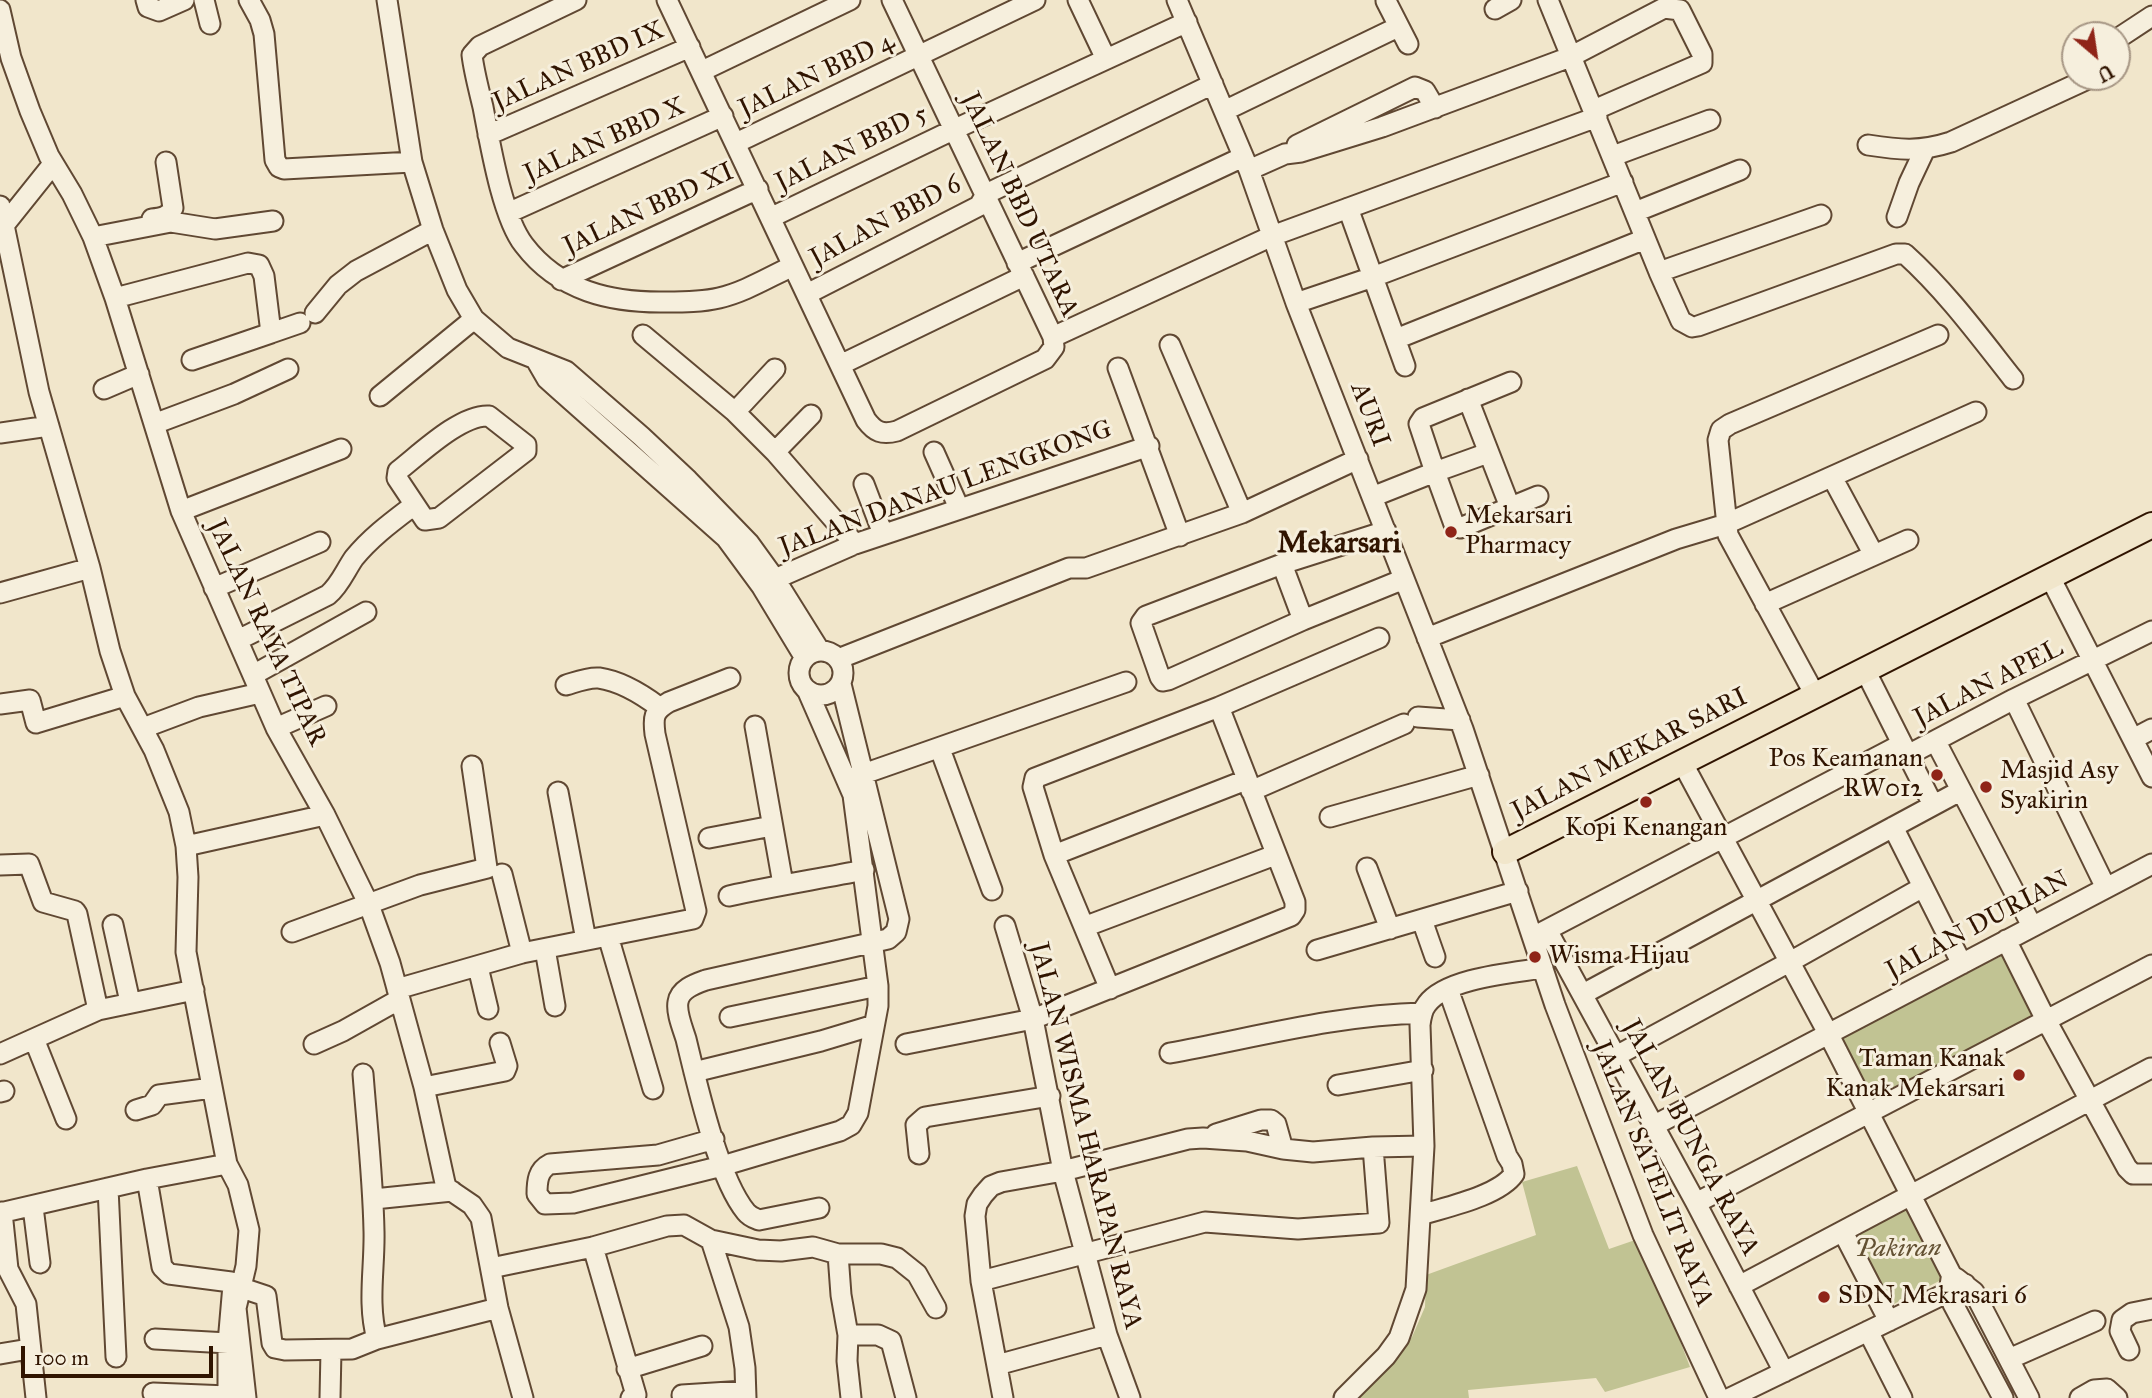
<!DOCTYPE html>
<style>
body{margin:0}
#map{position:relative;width:2152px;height:1398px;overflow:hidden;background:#f1e6cb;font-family:"IM FELL Great Primer",serif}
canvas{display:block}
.north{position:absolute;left:2061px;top:21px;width:70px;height:70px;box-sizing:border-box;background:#f6efdd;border:2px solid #a79785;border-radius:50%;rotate:151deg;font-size:19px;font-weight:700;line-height:28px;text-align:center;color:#301400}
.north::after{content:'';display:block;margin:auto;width:24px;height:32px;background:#8f2418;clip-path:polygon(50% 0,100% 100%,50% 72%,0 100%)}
.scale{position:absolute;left:21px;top:1346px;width:192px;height:32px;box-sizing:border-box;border:4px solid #301400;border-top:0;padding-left:9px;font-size:21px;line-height:24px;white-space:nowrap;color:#301400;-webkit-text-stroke:5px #f6efdd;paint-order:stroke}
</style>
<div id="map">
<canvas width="2152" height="1398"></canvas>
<div class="north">U</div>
<div class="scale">100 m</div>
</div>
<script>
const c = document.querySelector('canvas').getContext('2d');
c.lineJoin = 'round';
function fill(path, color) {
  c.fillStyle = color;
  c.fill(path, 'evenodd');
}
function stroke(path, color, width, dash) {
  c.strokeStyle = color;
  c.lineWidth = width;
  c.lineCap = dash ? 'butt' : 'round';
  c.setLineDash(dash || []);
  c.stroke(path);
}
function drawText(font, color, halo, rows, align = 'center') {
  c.font = font + ' "IM FELL Great Primer",serif';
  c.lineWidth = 6;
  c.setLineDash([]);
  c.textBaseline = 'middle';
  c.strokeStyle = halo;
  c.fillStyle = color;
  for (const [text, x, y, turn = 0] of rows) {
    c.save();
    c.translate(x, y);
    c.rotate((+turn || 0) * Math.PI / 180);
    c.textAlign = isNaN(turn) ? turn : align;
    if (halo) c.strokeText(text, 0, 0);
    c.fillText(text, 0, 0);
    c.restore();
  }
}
const green = new Path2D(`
 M 2011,951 L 2037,1021 L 1876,1104 L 1836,1041 Z
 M 1577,1166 L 1609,1249 L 1641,1238 L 1690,1367 L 1605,1392 L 1596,1378 L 1468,1390 L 1469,1398 L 1351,1398 L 1412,1337 L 1425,1307 L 1426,1275 L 1536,1235 L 1522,1182 Z
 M 1911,1197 L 1951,1275 L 1888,1307 L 1850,1233 Z`);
const minor = new Path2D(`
 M 146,0 L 148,7 L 159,11 L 184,0
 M 204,0 L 210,24
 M 249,0 L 260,20 L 264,34 L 275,160 L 279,167 L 284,169 L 412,162
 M 387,0 L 412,162 L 433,230 L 457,290 L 474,319 L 508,348 L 566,371 L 641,436 L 688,480 L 749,543 L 775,579 L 820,651
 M 576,0 L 480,46 L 472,55 C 474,72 479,90 483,107 C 490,143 502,217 524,245 C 559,291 611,303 666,302 C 684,302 702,302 719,298 C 745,292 769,277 793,266
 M 667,0 L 866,420 C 875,432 882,435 897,431 L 1045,359 L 1054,347 L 1053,337 L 892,0
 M 1078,0 L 1106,59
 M 1177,0 L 1249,170 L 1296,303 L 1463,729 L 1555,1005 L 1643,1235 L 1719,1398
 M 1548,0 L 1659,272 L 1681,321 L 1692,327 L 1698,326 L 1896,254 L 1905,254 C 1946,291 1979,336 2013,379
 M 1386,1 L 1408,44
 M 1495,9 L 1511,0
 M 0,10 L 11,58 L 30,111 L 49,156 L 72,194 L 93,237 L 115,298 L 181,511 L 276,728 L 325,815 L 369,905 L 390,963 L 424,1087 L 445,1183 L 447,1188 L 472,1205 L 481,1218 L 498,1308 L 523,1398
 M 2117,39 L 2152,16
 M 2117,60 L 2117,64
 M 702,71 L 850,0
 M 1224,111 L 1398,27
 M 488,135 L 690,47
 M 736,143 L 1035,0
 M 1297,145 L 1415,87 L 1425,91 L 1435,108
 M 1868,145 C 1900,150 1920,152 1951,142 L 2092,77
 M 1613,156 L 1710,120
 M 1249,170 L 1285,154 L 1301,152 L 1382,127 L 1570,57 L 1664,8 L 1680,10 L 1702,54 L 1702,63 L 1594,110
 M 0,206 L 39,392 L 90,568 L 110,651 L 125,696 L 154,750 L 179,812 L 186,846 L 188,877 L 186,952 L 227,1164 L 238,1185 L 249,1230 L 246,1266 L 236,1308 L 246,1398
 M 1348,208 L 1405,366
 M 1635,212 L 1740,170
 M 508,213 L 723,116
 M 772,217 L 955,129 L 1187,22
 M 1897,217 L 1909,183 L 1925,149
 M 152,219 C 161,218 169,217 173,208 L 166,162
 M 5,224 L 53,164
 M 93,237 L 171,222 L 215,229 L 273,221
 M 1017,263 L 1243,157
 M 1659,272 L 1821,215
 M 561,280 L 758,189
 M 807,294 L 979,206 L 986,194 L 1213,84
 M 115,298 L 248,263 L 259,265 L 264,276 L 271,333 L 192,360
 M 1296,303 L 1373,277 L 1623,182
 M 315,313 L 338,285 L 356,271 L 433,230
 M 271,333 L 300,323
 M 643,335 L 735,412 L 775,452 L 855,544
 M 1053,337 L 1272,236 L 1597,117
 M 1396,339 L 1645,239
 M 1170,345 L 1242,513
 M 536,360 L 547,379 L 557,388 L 726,538 L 762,587 L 805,658
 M 840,365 L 1024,276
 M 1118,368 L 1180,536
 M 104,389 L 139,374
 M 380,396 L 474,319
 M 1468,399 L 1510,507
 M 735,412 L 775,369
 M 489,416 L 526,445 L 526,451 L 439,518 L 425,520 L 397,478 L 398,471 C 420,454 461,414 489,416 Z
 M 154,424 L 234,394 L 288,369
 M 0,433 L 49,426
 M 775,452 L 811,415
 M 934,452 L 959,508
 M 1488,453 L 1435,472 L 1455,527 L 1460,528 L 1538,496
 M 1832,477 L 1874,555
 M 864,484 L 883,534
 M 1372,497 L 1435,472 L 1419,424 L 1423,418 L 1511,382
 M 181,511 L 341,449
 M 1386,531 L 1282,564 L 1146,616 L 1141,623 L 1160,677 L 1163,681 L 1168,680 L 1303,620 L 1404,579
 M 1282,564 L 1303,620
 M 2050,577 L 2152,777
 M 762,587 L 775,579 L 855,544 L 1149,446
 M 214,588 L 320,542
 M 0,593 L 90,568
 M 1765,604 L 1908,540
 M 1427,638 L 1676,539 L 1726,524 L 1976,412
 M 238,640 L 328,595 C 340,585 345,571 354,558 C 371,537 393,521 414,505
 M799 673a22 22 0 1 1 44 0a22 22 0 1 1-44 0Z
 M 838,659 L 1069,568 L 1086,568 L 1242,513 L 1358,459
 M 1865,670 L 1933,805
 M 253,675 L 366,612
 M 566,685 C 576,682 588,677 599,678 C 620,681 643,695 659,707
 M 808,692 L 853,795 L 878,986
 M 1815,695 L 1728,535 L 1718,440 L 1721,430 L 1730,424 L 1938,335
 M 2014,699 L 2106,888
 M 0,704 L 30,700 L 36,723 L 125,696
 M 1418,717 L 1460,720
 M 755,726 L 783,884
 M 143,728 L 199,707 L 260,693
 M 276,728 L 326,706
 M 2133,739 L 2152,729
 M 1936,742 L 2032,926
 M 940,749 L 992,890
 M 1908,755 L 2014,699 L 2152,631
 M 1682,762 L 1829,1035 L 1952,1276
 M 852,778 L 1126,682
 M 1251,791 L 1404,724
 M 558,792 L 586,940
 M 1330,817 L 1479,775
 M 1893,827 L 1962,964
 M 709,838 L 772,826
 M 186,846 L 325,815
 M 1054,855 L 1246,780
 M 0,865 L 29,864 L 43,902 L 75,911 L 77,914 L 98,1010
 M 1367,868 L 1390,929
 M 502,874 L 522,953
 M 729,896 C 774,886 819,879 864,870
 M 1422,920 L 1435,957
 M 113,925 L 130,1002
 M 1005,926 L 1033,1019 L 1063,1171 L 1107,1335 L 1130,1398
 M 1084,927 L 1275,855
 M 1547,930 L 1696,1203 L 1784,1372
 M 292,932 L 420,885 L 487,868 L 472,766
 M 1537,935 L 1902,744
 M 608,936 L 653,1089
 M 2006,940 L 2046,1020 L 2127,1168 L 2133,1174 L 2152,1174
 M 545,949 L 555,1006
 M 1317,950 L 1518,891
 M 478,967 L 488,1009
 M 397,989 L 522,953 L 693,919 L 696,911 L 655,734 C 653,718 653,711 669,702 L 730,678
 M 1110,989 L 1054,855 L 1033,787 L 1035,778 L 1219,707 L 1379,638
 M 1583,994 L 1960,791
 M 34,1039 L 66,1119
 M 314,1044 L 343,1031 L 400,999
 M 906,1044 L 1033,1019 L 1291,916 L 1295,910 L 1295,902 L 1219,707
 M 1170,1053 C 1253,1038 1337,1015 1422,1013
 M 0,1054 L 98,1010 L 194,990
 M 1616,1056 L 1795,959 L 1923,887
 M 694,1072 L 821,1041 L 874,1025
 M 363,1074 C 367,1126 373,1179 374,1231 C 375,1267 367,1303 377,1339
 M 1338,1085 L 1423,1070
 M 424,1087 L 505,1071 L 507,1066 L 500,1043
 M 0,1092 L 4,1091
 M 136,1110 L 152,1105 L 159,1095 L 212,1088
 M 1653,1126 L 2152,864
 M 1216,1134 L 1261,1120 L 1271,1120 L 1276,1124 L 1283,1149
 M 714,1139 L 658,1155 L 550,1164 C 538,1170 537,1181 537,1194 L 545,1204 L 573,1203 L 722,1166 L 840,1131 L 851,1125 L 858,1113 L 878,1006 L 878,986 L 730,1017
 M 919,1154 L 916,1125 L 925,1117 L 1050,1096
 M 147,1179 L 162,1267 L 169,1274 L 231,1282 L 233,1285 L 228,1343 L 155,1339
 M 108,1188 L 116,1357
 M 374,1199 L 452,1191
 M 1696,1203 L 2152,965
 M 33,1207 L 40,1263
 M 819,1208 L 759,1220 C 754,1218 750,1217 746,1212 C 718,1178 697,1084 686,1039 C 683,1029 676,1013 678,1002 C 680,989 695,984 706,980 L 888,939 L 896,932 L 899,919 L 841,684
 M 2,1212 L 8,1269 L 26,1304 L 36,1398
 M 0,1213 L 147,1179 L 227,1164
 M 1421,1215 C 1446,1207 1499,1196 1514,1174 L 1512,1164 L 1507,1156 L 1448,989
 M 1843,1232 L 1889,1321
 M 711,1240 L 739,1327 L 745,1368 L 746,1398
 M 593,1247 L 636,1395 L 631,1398
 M 838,1254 L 841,1295 L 848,1335 L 847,1361 L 851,1398
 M 491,1268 L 593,1247 L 667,1226 L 684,1225 L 711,1240 L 758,1250 L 781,1251 L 813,1247 L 838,1254 L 881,1254 L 897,1258 L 917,1274 L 936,1308
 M 1956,1278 L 1974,1292 L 2029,1398
 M 1951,1279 L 1949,1292 L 1953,1304 L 2003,1398
 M 981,1281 L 1205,1222 L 1298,1229 L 1379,1223 L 1373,1147
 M 1739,1286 L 2151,1068
 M 242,1288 L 266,1296 L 272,1343 L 275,1348 L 285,1350 L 352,1349 L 377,1339 L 498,1308
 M 1868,1331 L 1902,1398
 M 848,1335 L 878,1335 L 891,1341 L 906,1398
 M 2129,1350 L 2120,1331 L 2122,1320 L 2132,1313 L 2152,1309
 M 0,1354 L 23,1350
 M 2009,1359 L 2095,1321
 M 997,1365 L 1107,1335
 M 627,1369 L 702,1346
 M 153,1393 L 228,1396 L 228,1348
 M 682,1395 L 745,1391
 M 330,1398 L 331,1350
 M 1003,1398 L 981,1281 L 975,1216 L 977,1204 L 983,1195 L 991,1186 L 1001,1182 L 1063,1171 L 1188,1139 L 1203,1138 L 1247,1141 L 1283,1149 L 1313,1152 L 1373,1147 L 1424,1146
 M 1344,1398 L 1386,1356 L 1399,1338 L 1416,1289 L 1424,1146 L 1420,1025 C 1421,1017 1422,1010 1427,1004 C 1446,978 1512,973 1543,968
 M 1730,1398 L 1965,1284
 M 2080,1398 L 2094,1390 L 2107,1389 L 2117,1398`);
const major = new Path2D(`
 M 1505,852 L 2152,525`);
const markers = [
 [1451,532,7,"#8f2418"],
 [1937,775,7,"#8f2418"],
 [1986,787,7,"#8f2418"],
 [1646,802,7,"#8f2418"],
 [1535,957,7,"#8f2418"],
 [2019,1075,7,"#8f2418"],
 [1824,1297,7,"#8f2418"]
];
const streetNames = [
 ["JALAN BBD IX",579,67,-24],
 ["JALAN BBD 4",817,76,-25],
 ["JALAN BBD X",605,141,-24],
 ["JALAN BBD 5",852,149,-26],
 ["JALAN BBD UTARA",1019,205,65],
 ["JALAN BBD XI",649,210,-25],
 ["JALAN BBD 6",886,222,-28],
 ["AURI",1369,415,69],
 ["JALAN DANAU LENGKONG",946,489,-20],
 ["JALAN RAYA TIPAR",266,633,65],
 ["JALAN APEL",1989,684,-27],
 ["JALAN MEKAR SARI",1630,755,-27],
 ["JALAN DURIAN",1978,926,-28],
 ["JALAN WISMA HARAPAN RAYA",1085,1136,76],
 ["JALAN BUNGA RAYA",1690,1138,62],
 ["JALAN SATELIT RAYA",1652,1174,68]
];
const poiNames = [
 ["Mekarsari",1465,517],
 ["Pharmacy",1465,547],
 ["Pos Keamanan",1923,760,"right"],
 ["RW012",1923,790,"right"],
 ["Masjid Asy",2000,772],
 ["Syakirin",2000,802],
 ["Kopi Kenangan",1646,829,"center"],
 ["Wisma Hijau",1549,957],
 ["Taman Kanak",2005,1060,"right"],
 ["Kanak Mekarsari",2005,1090,"right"],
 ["SDN Mekrasari 6",1838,1297]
];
const parkNames = [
 ["Pakiran",1898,1250]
];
const quarterNames = [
 ["Mekarsari",1339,545]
];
fill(green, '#c1c393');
stroke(minor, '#604833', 23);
stroke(major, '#301400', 28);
stroke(minor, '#f6efdd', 19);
stroke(major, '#f1e6cb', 24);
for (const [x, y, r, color] of markers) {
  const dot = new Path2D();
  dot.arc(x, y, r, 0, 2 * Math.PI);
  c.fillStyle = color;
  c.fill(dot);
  stroke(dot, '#f6efdd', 2.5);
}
drawText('26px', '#301400', '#f6efdd', streetNames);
drawText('26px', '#301400', '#f6efdd', poiNames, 'left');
drawText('italic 26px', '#635133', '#f6efdd', parkNames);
drawText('bold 30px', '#301400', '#f6efdd', quarterNames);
</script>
